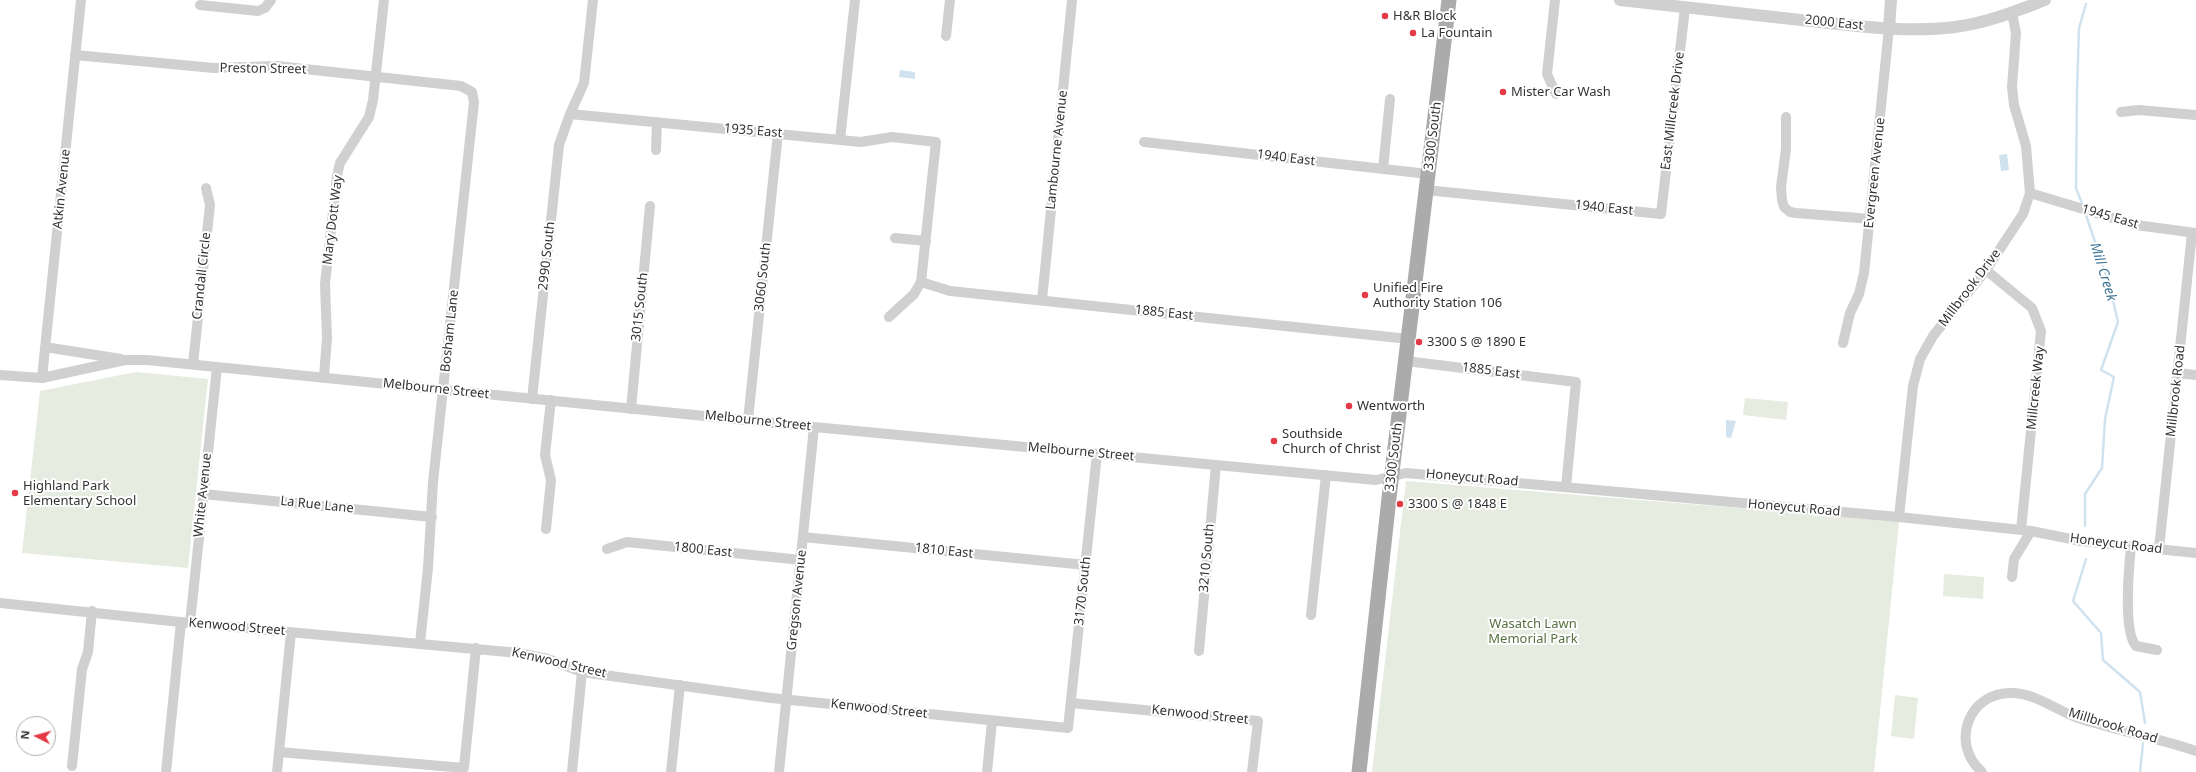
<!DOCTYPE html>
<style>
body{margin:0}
#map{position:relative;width:2196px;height:772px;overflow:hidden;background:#fff;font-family:"Noto Sans",sans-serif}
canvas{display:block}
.north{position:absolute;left:16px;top:716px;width:40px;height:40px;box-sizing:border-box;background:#fff;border:1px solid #adadad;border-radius:50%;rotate:276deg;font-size:11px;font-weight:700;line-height:16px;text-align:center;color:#333}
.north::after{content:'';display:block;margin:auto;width:14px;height:18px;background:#e63946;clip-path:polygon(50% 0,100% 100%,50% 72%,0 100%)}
</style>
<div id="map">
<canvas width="2196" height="772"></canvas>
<div class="north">N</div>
</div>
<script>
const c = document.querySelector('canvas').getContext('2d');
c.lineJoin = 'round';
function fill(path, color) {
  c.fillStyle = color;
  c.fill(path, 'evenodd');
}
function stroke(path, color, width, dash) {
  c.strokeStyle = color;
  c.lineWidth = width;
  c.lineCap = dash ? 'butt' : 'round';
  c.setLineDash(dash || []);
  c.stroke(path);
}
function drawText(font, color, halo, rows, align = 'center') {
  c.font = font + ' "Noto Sans",sans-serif';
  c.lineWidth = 4;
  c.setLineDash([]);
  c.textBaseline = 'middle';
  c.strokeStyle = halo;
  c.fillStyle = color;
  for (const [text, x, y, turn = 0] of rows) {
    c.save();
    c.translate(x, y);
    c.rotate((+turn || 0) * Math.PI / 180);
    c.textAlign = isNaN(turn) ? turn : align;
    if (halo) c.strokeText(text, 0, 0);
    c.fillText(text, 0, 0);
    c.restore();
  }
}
const green = new Path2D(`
 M 136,372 L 208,379 L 188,568 L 22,553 L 40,391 Z
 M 1745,398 L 1788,402 L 1786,420 L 1743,415 Z
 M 1406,481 L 1899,521 L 1874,772 L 1372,772 Z
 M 1944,574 L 1984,577 L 1983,599 L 1943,596 Z
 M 1895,695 L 1918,698 L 1914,739 L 1891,736 Z`);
const water = new Path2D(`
 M 900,70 L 915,72 L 915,79 L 899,77 Z
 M 2007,154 L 2009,170 L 2001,171 L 1999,155 Z
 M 1726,420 L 1736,421 L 1731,438 L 1726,437 Z`);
const stream = new Path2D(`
 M 2083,206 L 2076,188 L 2077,90 L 2079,28 L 2086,4
 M 2085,526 L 2085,494 L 2102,468 L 2105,419 L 2114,377 L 2101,370 L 2118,322 L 2110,287 L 2085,212
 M 2086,559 L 2073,601 L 2101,633 L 2103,660 L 2140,692 L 2145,723
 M 2140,772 L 2143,743`);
const minor = new Path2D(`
 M 1555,0 L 1547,74 L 1556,94
 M 200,5 L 258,11 L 265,8 L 271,0
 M 946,36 L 950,0
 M 75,55 L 214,68 L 277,66 L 461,86 L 472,92 L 474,102 L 433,482 L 428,568 L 420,643
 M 2121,112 L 2139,110 L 2196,115
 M 570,114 L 861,142 L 892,137 L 936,142 L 921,282 L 914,294 L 889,317
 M 1786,117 L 1786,149 L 1781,187 L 1782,200 L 1784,207 L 1790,212 L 1796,213 L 1871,219
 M 840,140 L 855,0
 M 1144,142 L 1428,174
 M 656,150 L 657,122
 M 1383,169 L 1390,99
 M 1426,190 L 1661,214 L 1685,8
 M 2030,193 L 2136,225 L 2196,233
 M 895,238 L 926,241
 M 1986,270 L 2032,308 L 2041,331 L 2021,530
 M 921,282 L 950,291 L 1409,339
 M 1042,300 L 1072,0
 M 1843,343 L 1850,313 L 1859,294 L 1864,273 L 1889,28
 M 45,347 L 121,359
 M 1406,361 L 1576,382 L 1566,487
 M 193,364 L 210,205 L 206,188
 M 2178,373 L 2196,375
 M 0,375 L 42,378 L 125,360 L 147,360 L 814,427 L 1269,470 L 1376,480 L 1406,473 L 1899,517 L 2031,531 L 2081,541 L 2196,553
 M 324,377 L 327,338 L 325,284 L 337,176 L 340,163 L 369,117 L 373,100 L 384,0
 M 42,378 L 81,0
 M 532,399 L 559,145 L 570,114 L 584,83 L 593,0
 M 631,409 L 650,206
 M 748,420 L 778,133
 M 203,494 L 432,517
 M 1899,517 L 1913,386 L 1920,359 L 1933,336 L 1986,270 L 2023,214 L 2030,193 L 2026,146 L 2014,105 L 2012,87 L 2016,33 L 2012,13
 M 546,529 L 551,480 L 545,455 L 551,400
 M 803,537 L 1086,565
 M 2131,546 C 2129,566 2123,632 2136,646 L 2157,650
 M 607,549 L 627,542 L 801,560
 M 2159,549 L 2192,233
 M 2012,577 L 2014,559 L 2031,531
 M 0,603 L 190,623 L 519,653 L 548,659 L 582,672 L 771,698 L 1068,728 L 1097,454
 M 1311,615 L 1326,475
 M 190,623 L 217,367
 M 1199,651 L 1216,465
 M 1071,703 L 1258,721 L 1252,772
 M 279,752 L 464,768 L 476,648
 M 72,766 L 82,669 L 88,652 L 92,611
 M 166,772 L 181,622
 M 277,772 L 291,632
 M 572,772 L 582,672
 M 671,772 L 680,685
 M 779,772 L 814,427
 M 987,772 L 992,721
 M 1982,772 C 1949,743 1969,691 2013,693 C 2038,694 2058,712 2081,719 C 2119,731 2158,738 2196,751`);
const tertiary = new Path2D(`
 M 1620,0 C 1683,7 1747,14 1810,21 C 1858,26 1907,33 1955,27 C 1987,23 2016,11 2045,0
 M 1889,28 L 1891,0`);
const primary = new Path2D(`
 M 1359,772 L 1390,489 L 1449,0`);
const markers = [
 [1385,16,4,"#e63946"],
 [1413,33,4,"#e63946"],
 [1503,92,4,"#e63946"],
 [1365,295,4,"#e63946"],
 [1419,342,4,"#e63946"],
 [1349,406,4,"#e63946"],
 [1274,441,4,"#e63946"],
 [15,493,4,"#e63946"],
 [1400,504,4,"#e63946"]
];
const poiNames = [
 ["H&R Block",1393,16],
 ["La Fountain",1421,33],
 ["Mister Car Wash",1511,92],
 ["Unified Fire",1373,288],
 ["Authority Station 106",1373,303],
 ["3300 S @ 1890 E",1427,342],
 ["Wentworth",1357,406],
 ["Southside",1282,434],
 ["Church of Christ",1282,449],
 ["Highland Park",23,486],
 ["Elementary School",23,501],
 ["3300 S @ 1848 E",1408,504]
];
const streetNames = [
 ["2000 East",1834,23,6],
 ["Preston Street",263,69,1],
 ["East Millcreek Drive",1673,111,-83],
 ["1935 East",753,131,5],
 ["3300 South",1433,136,-83],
 ["Lambourne Avenue",1057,150,-84],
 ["1940 East",1286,158,7],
 ["Evergreen Avenue",1875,173,-84],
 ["Atkin Avenue",62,189,-84],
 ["1940 East",1604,208,6],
 ["1945 East",2110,217,16],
 ["Mary Dott Way",333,220,-83],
 ["2990 South",547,256,-84],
 ["Crandall Circle",202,276,-84],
 ["3060 South",763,277,-84],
 ["Millbrook Drive",1970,288,-53],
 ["3015 South",640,307,-84],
 ["1885 East",1164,313,6],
 ["Bosham Lane",450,331,-84],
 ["1885 East",1491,371,7],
 ["Millcreek Way",2036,388,-84],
 ["Melbourne Street",436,389,6],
 ["Millbrook Road",2176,391,-84],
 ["Melbourne Street",758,421,6],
 ["Melbourne Street",1081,452,5],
 ["3300 South",1394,457,-83],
 ["Honeycut Road",1472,478,5],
 ["White Avenue",203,495,-84],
 ["La Rue Lane",317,505,6],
 ["Honeycut Road",1794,508,5],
 ["Honeycut Road",2116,544,7],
 ["1800 East",703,550,6],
 ["1810 East",944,551,6],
 ["3210 South",1207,558,-85],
 ["3170 South",1083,591,-84],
 ["Gregson Avenue",797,600,-84],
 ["Kenwood Street",237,627,5],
 ["Kenwood Street",559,663,13],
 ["Kenwood Street",879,709,6],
 ["Kenwood Street",1200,715,6],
 ["Millbrook Road",2113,726,17]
];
const parkNames = [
 ["Wasatch Lawn",1533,624],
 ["Memorial Park",1533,639]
];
const waterNames = [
 ["Mill Creek",2103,272,73]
];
fill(green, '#e6ecdf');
fill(water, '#cfe2ee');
stroke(stream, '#cfe2ee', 2.5);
stroke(minor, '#d0d0d0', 10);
stroke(tertiary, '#d0d0d0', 12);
stroke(primary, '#ababab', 15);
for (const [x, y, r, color] of markers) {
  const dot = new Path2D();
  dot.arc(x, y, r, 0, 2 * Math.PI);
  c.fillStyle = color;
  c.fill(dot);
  stroke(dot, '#fff', 1.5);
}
drawText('13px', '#333', '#fff', poiNames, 'left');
drawText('13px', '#333', '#fff', streetNames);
drawText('13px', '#56703f', '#fff', parkNames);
drawText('italic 14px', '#3f7597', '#fff', waterNames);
</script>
